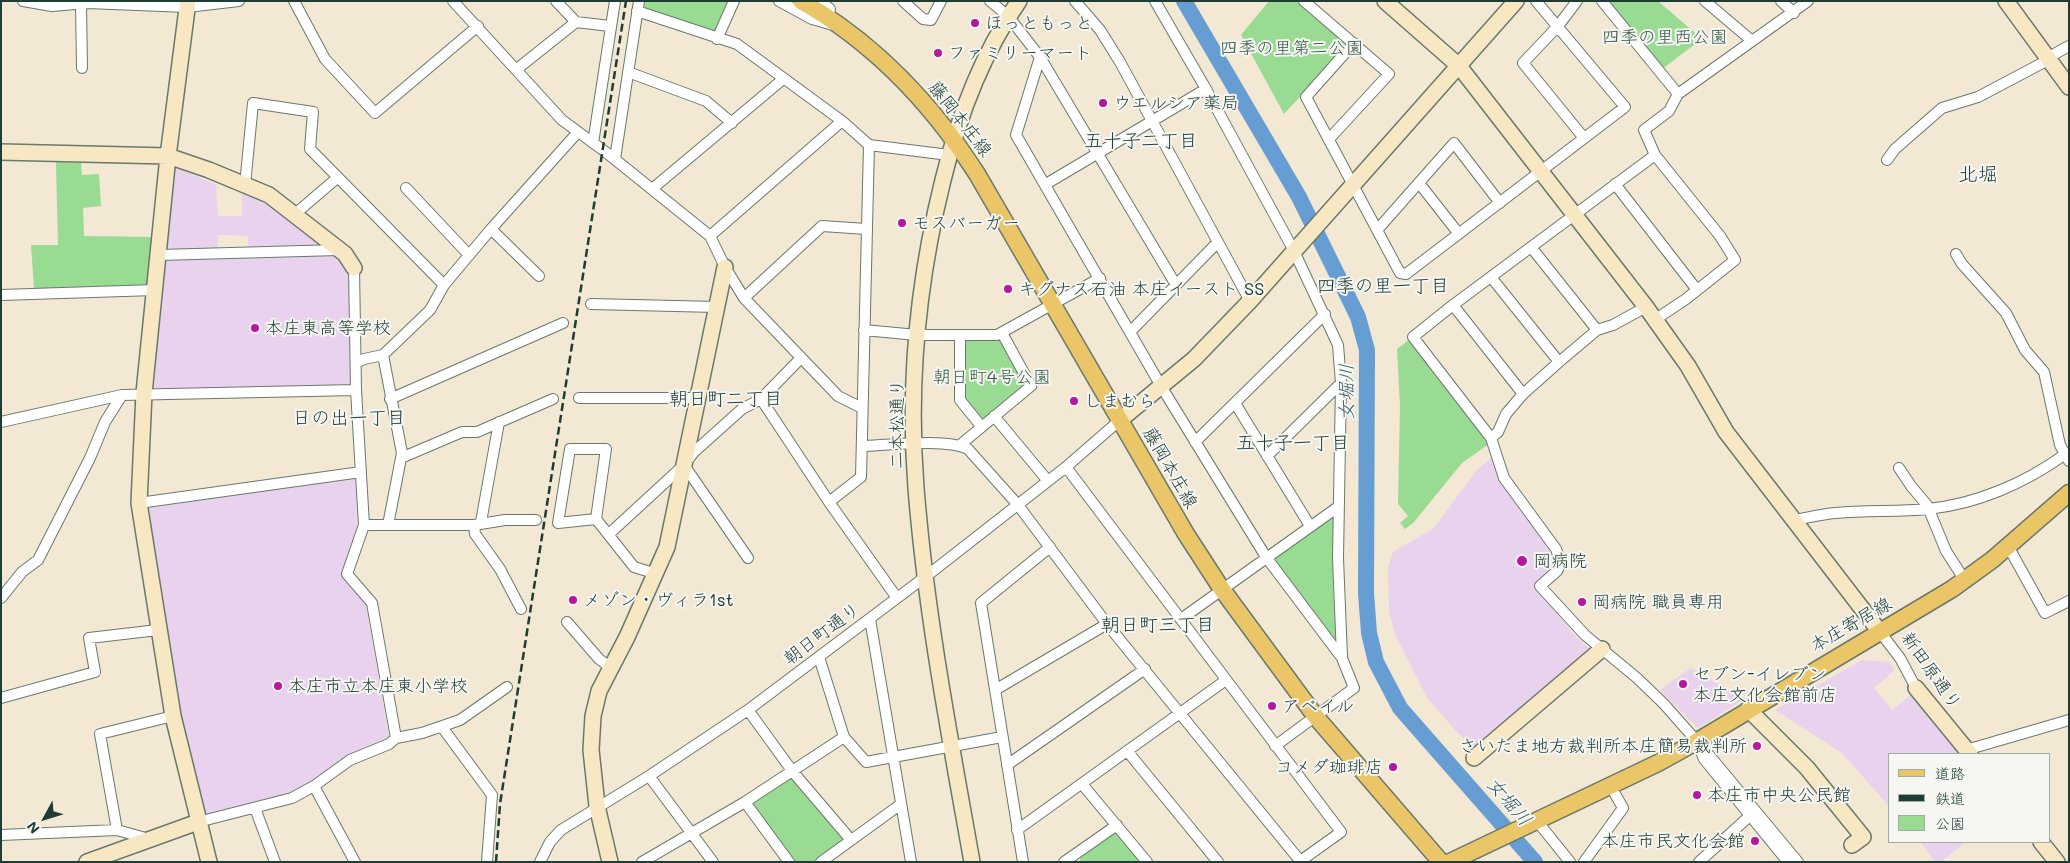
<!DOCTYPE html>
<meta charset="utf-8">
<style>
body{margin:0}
#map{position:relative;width:2070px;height:863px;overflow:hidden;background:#f2e8d4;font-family:Mali,"Klee One",sans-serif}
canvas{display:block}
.frame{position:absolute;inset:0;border:2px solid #1f3d34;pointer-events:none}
.legend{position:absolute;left:1888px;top:753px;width:162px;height:90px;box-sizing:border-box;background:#f6f6f2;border:1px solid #a0aca6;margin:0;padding:6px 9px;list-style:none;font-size:15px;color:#1f3d34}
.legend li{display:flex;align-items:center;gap:10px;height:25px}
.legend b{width:25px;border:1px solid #a0aca6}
.north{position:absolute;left:20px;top:793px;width:50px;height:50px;-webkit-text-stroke:4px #f6f6f2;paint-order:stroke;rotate:231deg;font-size:14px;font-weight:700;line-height:20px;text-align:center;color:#1f3d34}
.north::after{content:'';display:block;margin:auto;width:18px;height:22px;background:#1f3d34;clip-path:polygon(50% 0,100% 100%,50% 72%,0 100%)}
</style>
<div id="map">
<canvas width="2070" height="863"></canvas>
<div class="frame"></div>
<ul class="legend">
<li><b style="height:6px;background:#ebc669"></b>道路</li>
<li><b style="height:6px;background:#1f3d34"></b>鉄道</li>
<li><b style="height:14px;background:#99db92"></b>公園</li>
</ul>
<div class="north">N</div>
</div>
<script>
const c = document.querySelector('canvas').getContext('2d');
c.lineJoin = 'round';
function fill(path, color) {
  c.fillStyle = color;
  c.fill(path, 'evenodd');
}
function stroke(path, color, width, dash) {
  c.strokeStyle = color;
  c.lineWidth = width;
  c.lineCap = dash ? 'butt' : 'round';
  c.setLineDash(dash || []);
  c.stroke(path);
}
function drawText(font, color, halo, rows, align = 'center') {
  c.font = font + ' Mali,"Klee One",sans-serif';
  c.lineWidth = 4;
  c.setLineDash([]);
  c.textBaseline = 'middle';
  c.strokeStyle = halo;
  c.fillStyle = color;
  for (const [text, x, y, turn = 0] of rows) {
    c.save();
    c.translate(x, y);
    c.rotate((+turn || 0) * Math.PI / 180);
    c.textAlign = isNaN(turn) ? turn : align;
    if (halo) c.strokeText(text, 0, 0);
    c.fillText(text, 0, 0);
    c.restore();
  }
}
const built = new Path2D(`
 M 175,168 L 216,184 L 218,216 L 242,216 L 242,194 L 271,204 L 326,248 L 248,250 L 248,236 L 218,235 L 218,250 L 167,251 Z
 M 338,255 L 351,270 L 352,387 L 153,390 L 165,258 Z
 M 1493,456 L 1498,478 L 1554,554 L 1556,563 L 1553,569 L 1535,587 L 1577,638 L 1594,652 L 1476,750 L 1455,730 L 1428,699 L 1408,660 L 1395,634 L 1389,611 L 1388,568 L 1393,552 L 1434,528 L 1476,471 Z
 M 356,477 L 357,527 L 345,577 L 366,605 L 389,738 L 346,759 L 299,790 L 204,815 L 164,633 L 148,508 Z
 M 1862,660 L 1889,662 L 1895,670 L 1874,688 L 1892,710 L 1913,693 L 1963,754 L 1889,754 L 1889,806 L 1842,753 L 1775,710 Z
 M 1691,668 L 1708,678 L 1746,698 L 1698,728 L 1660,690 Z
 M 1921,842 L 1966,842 L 1941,862 L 1935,862 Z`);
const green = new Path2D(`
 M 644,1 L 730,1 L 715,33 L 645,11 Z
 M 1269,1 L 1299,1 L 1345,41 L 1344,49 L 1284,114 L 1241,35 Z
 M 1606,1 L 1658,1 L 1702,39 L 1662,69 Z
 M 56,162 L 81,163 L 82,175 L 99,174 L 101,206 L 83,208 L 84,236 L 153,237 L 149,286 L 34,289 L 31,245 L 58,245 Z
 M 998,338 L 1025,382 L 1025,386 L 985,419 L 980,417 L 965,399 L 964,342 L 967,339 Z
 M 1409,340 L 1489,444 L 1462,463 L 1414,522 L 1405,529 L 1400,523 L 1408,516 L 1398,504 L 1400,406 L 1397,349 Z
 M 1328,518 L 1334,518 L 1333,582 L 1336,637 L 1332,639 L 1274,563 L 1274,559 Z
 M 789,779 L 794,779 L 844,839 L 813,862 L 793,862 L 753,805 L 754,800 Z
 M 1115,832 L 1118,832 L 1141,862 L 1080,862 L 1080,856 Z`);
const river = new Path2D(`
 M 1184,1 L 1299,197 L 1358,317 L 1367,350 L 1366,593 L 1369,633 L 1376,662 L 1400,708 L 1535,862`);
const street = new Path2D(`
 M 23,1 L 52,6 L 87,3 L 187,7 L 239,1
 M 294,1 L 325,59 L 375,113 L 478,26
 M 453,1 L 562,120 L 607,153 L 710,236 L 725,267 L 744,298 L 838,396 L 862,408
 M 556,1 L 576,22 L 610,26
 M 779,1 L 812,19 L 833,25
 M 820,1 L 830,9 L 828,18
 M 903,1 L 923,19 L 931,20 L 941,1
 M 990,1 L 1008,16 L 1040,57 L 1176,285
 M 1075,1 L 1100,30 L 1120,62 L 1250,301
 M 1155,1 L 1206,89 L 1294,251 L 1338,345 L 1341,383 L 1338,558 L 1342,657
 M 1304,1 L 1389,74 L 1330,138
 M 1577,1 L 1558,26 L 1523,63 L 1584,138
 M 1602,1 L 1678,94
 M 1705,1 L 1751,40
 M 1781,1 L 1794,13
 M 81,3 L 82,68
 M 637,11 L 737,44 L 842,121 L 869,145 L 949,155
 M 717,39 L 734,1
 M 1354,43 L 1306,97 L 1400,273 L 1406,274 L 1625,107 L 1536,1
 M 1040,57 L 1016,135 L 1161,386 L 1266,557 L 1342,658 L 1354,688 L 1275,746
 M 2049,57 L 2069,46
 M 517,69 L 576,22
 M 628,72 L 706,101 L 732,123
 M 593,143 L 615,1
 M 1655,155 L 1453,305 L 1413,337 L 1491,438 L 1504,478 L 1556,549 L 1561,563 L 1557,571 L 1540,586 L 1585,635 L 1637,678 L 1664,704 L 1709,755 L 1798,862
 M 615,159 L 639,1
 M 1887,160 L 1895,149 L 1942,108 L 1978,97 L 2050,59
 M 1419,183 L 1459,234
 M 1046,184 L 1206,89
 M 1615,184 L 1697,290
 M 245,185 L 253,103 L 313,112 L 310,149 L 444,285
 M 406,188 L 469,255
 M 652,189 L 782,80
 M 295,214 L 337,178
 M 491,229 L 539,276
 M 1378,229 L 1454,143 L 1500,203
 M 710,236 L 842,121
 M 1531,247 L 1597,330
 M 1956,254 L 1962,264 L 2006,313 L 2025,350 L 2044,372 L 2060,445 L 2069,461
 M 159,255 L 339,250
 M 1491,277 L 1559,362
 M 1,295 L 155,290
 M 744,298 L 822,226 L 866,229
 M 591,304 L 717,307
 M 1453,305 L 1523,394
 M 1656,319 L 1686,299 L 1735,260 L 1720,236 L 1655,155 L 1644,130 L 1669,111 L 1678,94 L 1808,1
 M 864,330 L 917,335 L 997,335 L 1100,278
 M 1130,332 L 1218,242
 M 960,335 L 960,400 L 981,426
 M 383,355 L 402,453 L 388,525
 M 356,363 L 364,359 L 383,355 L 430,310 L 444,285 L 491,229 L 578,132
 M 579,398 L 698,398
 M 390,399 L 563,323
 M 761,399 L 829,502 L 897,598
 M 1235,403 L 1310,526
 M 994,416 L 1048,481
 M 1,422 L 122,395 L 356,390
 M 1491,438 L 1498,432 L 1506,414 L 1523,394 L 1559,362 L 1597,330 L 1613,325 L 1646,307
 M 1195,442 L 1325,314
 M 960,445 L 1031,386 L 1002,333
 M 862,446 C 888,445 947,438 968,449 L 1018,505 L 1107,624 L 1301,862
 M 1267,456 L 1341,383
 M 401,458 L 462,432 L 477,432 L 553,399
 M 684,465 L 748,558
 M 1066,467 L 1341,832 L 1299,862
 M 1899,468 L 1911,486 L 1927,505 L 1946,551 L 1964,579
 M 829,502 L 861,477 L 869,145
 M 139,503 L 361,472
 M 596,519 L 558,523 L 570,449 L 606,449 L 596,519 L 634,567 L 657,574
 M 1795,520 C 1809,517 1823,514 1836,513 C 1867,510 1897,512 1928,509 C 1977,504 2025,483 2064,455
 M 481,522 L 499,422
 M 364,525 L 474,525 L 505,520 L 536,520
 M 474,525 L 475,534 L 500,569 L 521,609
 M 609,534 L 684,465 L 694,452 L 742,409 L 761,399 L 801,358
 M 2008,546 L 2045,613 L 2069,601
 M 1,598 L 22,572 L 38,560 L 90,458 L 105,422 L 122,395
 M 870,619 L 911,862
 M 1181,619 L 1338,507
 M 567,622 L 599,659 L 611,668
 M 1880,632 L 1900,658 L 1916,688
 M 819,657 L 844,737 L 866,762 L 1002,737
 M 995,690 L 1107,624
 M 1,698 L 95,672 L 89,638 L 158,630
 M 748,710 L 793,772 L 851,840
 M 442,727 L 492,795 L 487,862
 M 396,738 L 422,733 L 460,720 L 507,687
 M 1699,747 L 1704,759 L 1788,862
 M 1966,750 L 2069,720
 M 1128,752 L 1218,862
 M 1007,765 L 1145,669
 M 649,776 L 713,862
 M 1082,784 L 1147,862
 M 314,786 L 355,862
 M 745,802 L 789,862
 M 255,808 L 275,862
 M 1537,821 L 1570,862
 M 198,822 L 292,798 L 314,786 L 350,760 L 389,744 L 396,738 L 372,603 L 347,574 L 364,525 L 356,390 L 354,268
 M 117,830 L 100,734 L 173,716
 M 1017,830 L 1226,680
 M 1,835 L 117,830 L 149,839
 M 540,862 L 550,842 L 561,830 L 649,776 L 748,710 L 933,571 L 1066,467 L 1120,420
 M 642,862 L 745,802 L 844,737
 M 821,862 L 901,804
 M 1023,862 L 981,603 L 1050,547
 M 1064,862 L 1117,825
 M 1584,862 L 1623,808 L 1615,794
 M 1699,862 L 1754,812`);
const secondary = new Path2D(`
 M 188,1 L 168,156 L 144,393 L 139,503 L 173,716 L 209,862
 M 1385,1 L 1459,66 L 1646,307 L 1688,366 L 1726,432 L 1880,632
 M 2006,1 L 2069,87
 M 1,152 L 168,156 L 209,170 L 269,195 L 345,254 L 354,268
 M 1120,420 L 1194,359 L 1250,301 L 1516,1
 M 1916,688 L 1970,754
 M 1748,709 L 1807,768 L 1863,837 L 1852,845
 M 1474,758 L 1602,649
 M 2041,842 L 2057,862
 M 87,862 L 198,822
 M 610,862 L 597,806 L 591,750 L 593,716 L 599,691 L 627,637 L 667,547 L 725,267
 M 972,862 C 950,738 926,614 916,488 C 908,386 918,280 943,180 C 958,118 982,54 1019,1`);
const primary = new Path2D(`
 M 801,1 C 873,42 932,104 977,174 L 1186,534 L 1221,588 L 1316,717 L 1441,862
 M 1450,862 L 1658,763 L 1696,742 L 1952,589 L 1992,560 L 2069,493`);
const rail = new Path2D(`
 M 496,862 L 500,804 L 626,1`);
const markers = [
 [975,23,5,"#b5179e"],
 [938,53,5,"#b5179e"],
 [1103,103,5,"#b5179e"],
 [902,223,5,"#b5179e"],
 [1008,289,5,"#b5179e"],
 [255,328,5,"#b5179e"],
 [1074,401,5,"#b5179e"],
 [1522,561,6,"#b5179e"],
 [573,600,5,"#b5179e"],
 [1582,602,5,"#b5179e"],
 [1683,684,5,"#b5179e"],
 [278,686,5,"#b5179e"],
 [1272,706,5,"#b5179e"],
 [1757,746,5,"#b5179e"],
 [1393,767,5,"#b5179e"],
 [1697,795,5,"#b5179e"],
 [1755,841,5,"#b5179e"]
];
const poiNames = [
 ["ほっともっと",985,23],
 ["ファミリーマート",948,53],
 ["ウエルシア薬局",1113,103],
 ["モスバーガー",912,223],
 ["キグナス石油 本庄イースト SS",1018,289],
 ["本庄東高等学校",265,328],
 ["しまむら",1084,401],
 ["岡病院",1533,561],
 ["メゾン・ヴィラ1st",583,600],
 ["岡病院 職員専用",1592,602],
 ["セブン-イレブン",1693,674],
 ["本庄文化会館前店",1693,695],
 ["本庄市立本庄東小学校",288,686],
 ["アベイル",1282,706],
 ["さいたま地方裁判所本庄簡易裁判所",1747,746,"right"],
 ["コメダ珈琲店",1383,767,"right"],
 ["本庄市中央公民館",1707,795],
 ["本庄市民文化会館",1745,841,"right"]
];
const parkNames = [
 ["四季の里西公園",1665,37],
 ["四季の里第二公園",1292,48],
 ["朝日町4号公園",992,377]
];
const streetNames = [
 ["藤岡本庄線",960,119,52],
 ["二本松通り",897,424,-90],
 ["藤岡本庄線",1170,468,60],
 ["本庄寄居線",1851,625,-30],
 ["朝日町通り",822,634,-37],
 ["新田原通り",1931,671,55]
];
const neighbourhoodNames = [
 ["五十子二丁目",1141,141],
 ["四季の里一丁目",1383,286],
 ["朝日町二丁目",726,399],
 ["日の出一丁目",349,418],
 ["五十子一丁目",1293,443],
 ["朝日町三丁目",1158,625]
];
const waterNames = [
 ["女堀川",1347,392,-90],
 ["女堀川",1509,802,49]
];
const quarterNames = [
 ["北堀",1978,175]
];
fill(built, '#e8d2ee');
fill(green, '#99db92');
stroke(river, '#669ed4', 16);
stroke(street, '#69796c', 12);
stroke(secondary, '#69796c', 18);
stroke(primary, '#69796c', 19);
stroke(street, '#fff', 10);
stroke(secondary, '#f7e8c3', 15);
stroke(primary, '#ebc669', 16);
stroke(rail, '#1f3d34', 2.5, [8, 4]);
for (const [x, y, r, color] of markers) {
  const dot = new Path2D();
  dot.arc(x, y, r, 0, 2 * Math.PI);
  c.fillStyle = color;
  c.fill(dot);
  stroke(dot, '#f6f6f2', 2);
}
drawText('18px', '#1f3d34', '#f6f6f2', poiNames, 'left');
drawText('18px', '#375d47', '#f6f6f2', parkNames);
drawText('18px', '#1f3d34', '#f6f6f2', streetNames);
drawText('19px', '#1f3d34', '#f6f6f2', neighbourhoodNames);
drawText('italic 19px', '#345a64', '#f6f6f2', waterNames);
drawText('20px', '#1f3d34', '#f6f6f2', quarterNames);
</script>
